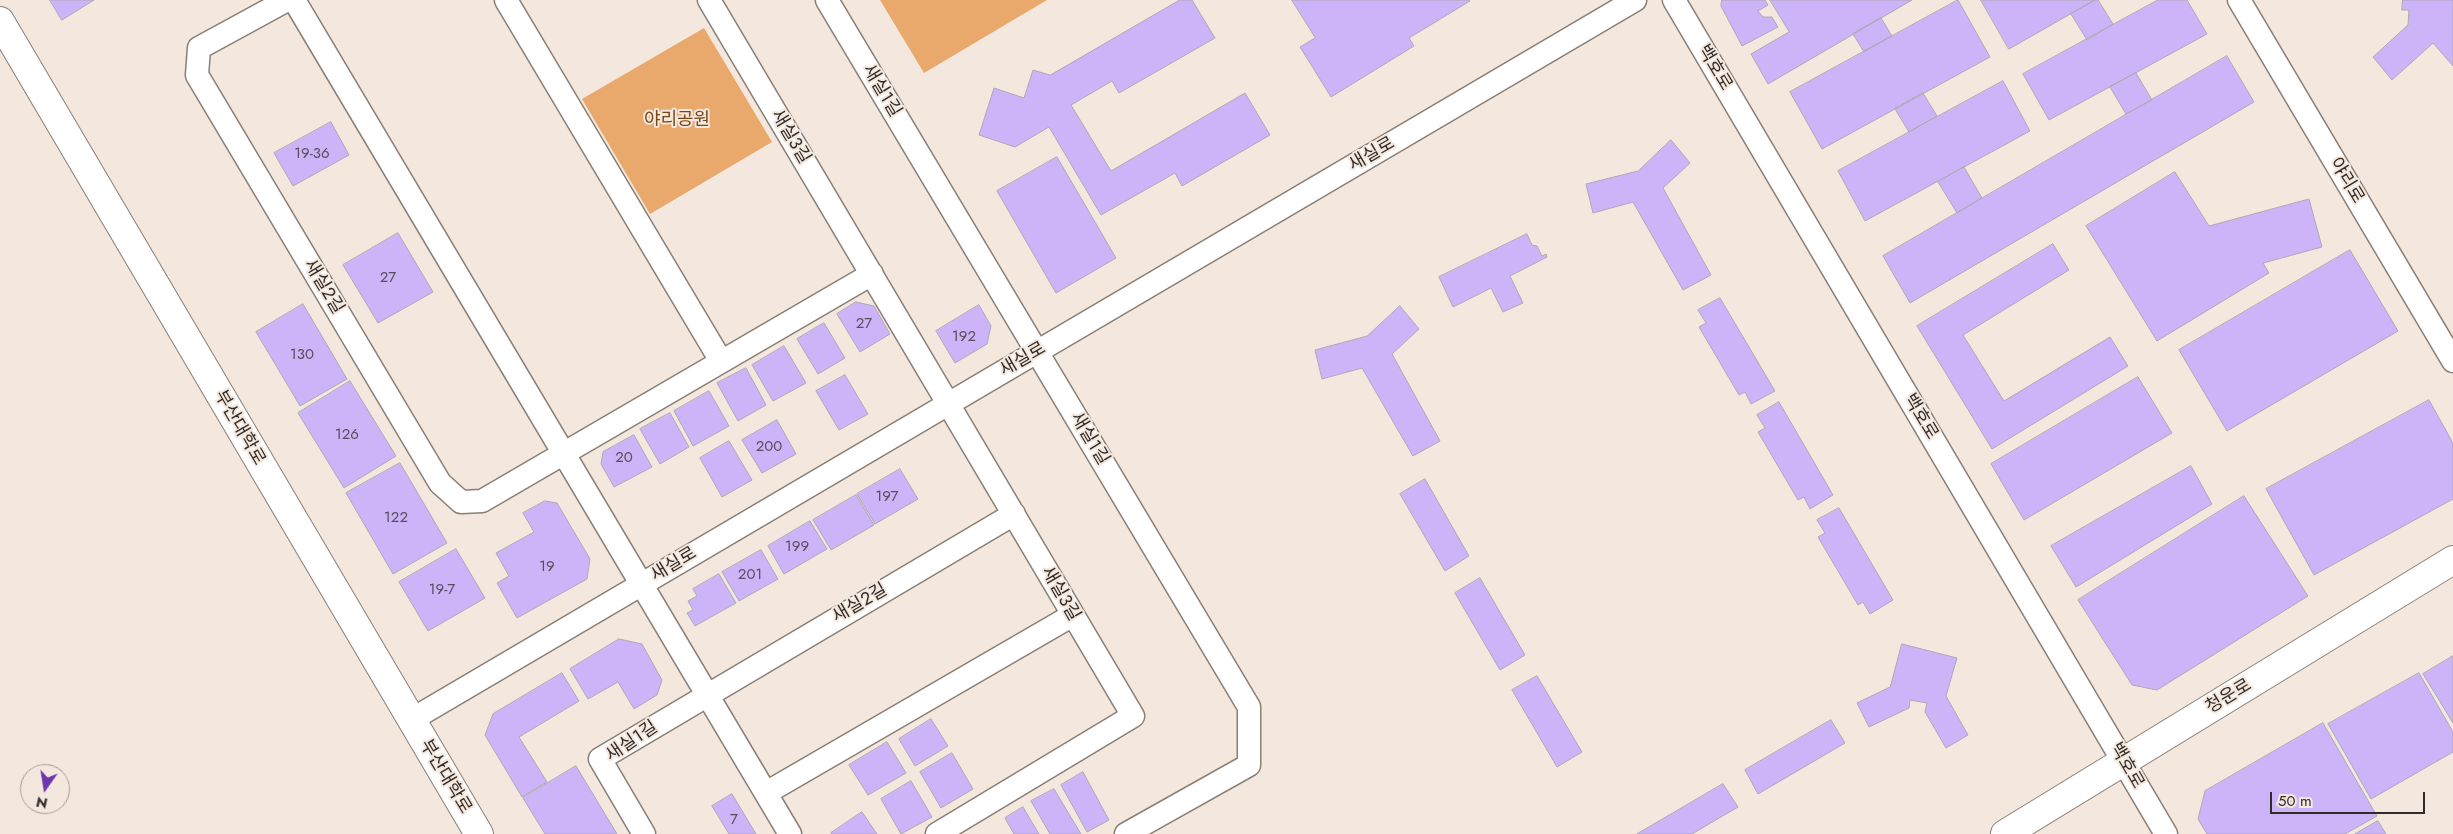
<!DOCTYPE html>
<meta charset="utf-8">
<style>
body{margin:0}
#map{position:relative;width:2453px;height:834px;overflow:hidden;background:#f4e8de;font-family:Jost,sans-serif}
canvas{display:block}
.north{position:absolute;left:20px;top:764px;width:50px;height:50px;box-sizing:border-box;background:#f4e8de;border:1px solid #a69d95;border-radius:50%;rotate:193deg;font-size:14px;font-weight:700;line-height:20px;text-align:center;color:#312c28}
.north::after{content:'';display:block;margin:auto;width:18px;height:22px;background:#6e37ae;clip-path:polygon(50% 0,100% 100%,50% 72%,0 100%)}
.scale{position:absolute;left:2270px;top:792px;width:155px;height:22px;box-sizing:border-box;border:2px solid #312c28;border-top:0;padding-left:6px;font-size:15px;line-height:18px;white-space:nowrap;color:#312c28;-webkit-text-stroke:4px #f4e8de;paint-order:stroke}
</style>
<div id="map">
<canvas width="2453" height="834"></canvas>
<div class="north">N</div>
<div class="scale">50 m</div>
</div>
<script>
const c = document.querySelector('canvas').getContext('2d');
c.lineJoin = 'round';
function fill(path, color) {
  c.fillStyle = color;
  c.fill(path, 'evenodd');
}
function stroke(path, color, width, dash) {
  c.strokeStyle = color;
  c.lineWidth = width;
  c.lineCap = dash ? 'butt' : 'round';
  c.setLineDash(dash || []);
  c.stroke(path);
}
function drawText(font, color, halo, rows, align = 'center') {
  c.font = font + ' Jost,"Noto Sans KR",sans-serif';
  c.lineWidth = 4;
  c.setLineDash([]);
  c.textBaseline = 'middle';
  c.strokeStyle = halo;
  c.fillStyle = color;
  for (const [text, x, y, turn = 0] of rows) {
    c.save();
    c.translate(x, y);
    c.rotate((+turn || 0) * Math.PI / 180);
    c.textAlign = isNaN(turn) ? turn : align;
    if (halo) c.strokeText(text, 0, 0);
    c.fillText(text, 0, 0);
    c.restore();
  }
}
const green = new Path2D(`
 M 880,0 L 1047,0 L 924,73 Z
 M 704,28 L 772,142 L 650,214 L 582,99 Z`);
const building = new Path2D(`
 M 50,0 L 94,0 L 62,20 Z
 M 1180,0 L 1192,0 L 1215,38 L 1119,93 L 1112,81 L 1071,105 L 1111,171 L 1245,93 L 1270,135 L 1182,186 L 1175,173 L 1101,215 L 1049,127 L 1015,147 L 979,135 L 994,88 L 1024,98 L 1033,70 L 1050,75 Z
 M 1292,0 L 1469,0 L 1470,1 L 1409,38 L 1414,46 L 1331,97 L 1300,47 L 1315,38 Z
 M 1722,0 L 1765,0 L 1768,5 L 1758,11 L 1763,17 L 1772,17 L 1778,27 L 1742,46 L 1721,6 Z
 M 1770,0 L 1912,0 L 1768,84 L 1751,54 L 1789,32 Z
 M 1958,0 L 1990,57 L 1822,149 L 1790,92 Z
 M 1981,0 L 2095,0 L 2009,49 Z
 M 2095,0 L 2098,0 L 2113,24 L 2087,40 L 2071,14 Z
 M 2158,0 L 2187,0 L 2207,34 L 2049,120 L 2023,74 Z
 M 2403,0 L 2453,0 L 2453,66 L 2433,43 L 2392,80 L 2373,57 L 2408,25 L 2409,10 L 2402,10 Z
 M 1881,18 L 1892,36 L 1864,52 L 1853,34 Z
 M 2227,56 L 2254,102 L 1910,303 L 1883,256 Z
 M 2136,73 L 2152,100 L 2126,114 L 2110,87 Z
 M 2003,81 L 2030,131 L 1865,221 L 1838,171 Z
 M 1923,93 L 1937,116 L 1909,132 L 1895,109 Z
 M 331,122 L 349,155 L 293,186 L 274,153 Z
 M 1671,140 L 1690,163 L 1663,188 L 1711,275 L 1683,290 L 1633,202 L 1593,213 L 1586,184 L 1638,171 Z
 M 1057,157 L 1116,258 L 1056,293 L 997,191 Z
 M 1964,167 L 1982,198 L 1957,213 L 1938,182 Z
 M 2175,172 L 2209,226 L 2309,199 L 2322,247 L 2263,263 L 2269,273 L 2157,341 L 2086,226 Z
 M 398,233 L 433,292 L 378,323 L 343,265 Z
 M 1527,234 L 1532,245 L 1537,246 L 1542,256 L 1546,254 L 1547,257 L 1510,276 L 1523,303 L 1503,312 L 1491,288 L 1453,307 L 1439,277 Z
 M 2053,244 L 2069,270 L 1963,335 L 2004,401 L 2110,337 L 2128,366 L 1992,449 L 1917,326 Z
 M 2350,250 L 2398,331 L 2227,431 L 2179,350 Z
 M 1720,298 L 1775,391 L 1751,404 L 1745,392 L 1739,395 L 1699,327 L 1706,323 L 1698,310 Z
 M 856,302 L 874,306 L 890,334 L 860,352 L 837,314 Z
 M 303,304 L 347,379 L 300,406 L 256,332 Z
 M 979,305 L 991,326 L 987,344 L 955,363 L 936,331 Z
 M 1400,306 L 1419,329 L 1392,354 L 1440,441 L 1413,456 L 1362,368 L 1322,379 L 1315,350 L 1367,336 Z
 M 824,323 L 845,358 L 818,374 L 797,339 Z
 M 784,346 L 806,383 L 773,401 L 752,365 Z
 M 746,368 L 766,405 L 738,421 L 717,383 Z
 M 845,375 L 868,414 L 839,430 L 816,391 Z
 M 2138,377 L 2172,433 L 2024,520 L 1991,464 Z
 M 350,381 L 396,456 L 344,488 L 298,413 Z
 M 709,391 L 729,426 L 693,446 L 674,411 Z
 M 2429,400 L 2453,443 L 2453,499 L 2314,575 L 2266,489 Z
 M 1779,402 L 1833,495 L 1810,509 L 1804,497 L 1798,500 L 1758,432 L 1765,428 L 1757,415 Z
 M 670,413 L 689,447 L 660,464 L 640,429 Z
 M 777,420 L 796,454 L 762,473 L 742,440 Z
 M 634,435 L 652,467 L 614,487 L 601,464 L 603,452 Z
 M 729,441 L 752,480 L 722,497 L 700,458 Z
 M 400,463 L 447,543 L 393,574 L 346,493 Z
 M 2191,466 L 2212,504 L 2076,587 L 2051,546 Z
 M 900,469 L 918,499 L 875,524 L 857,494 Z
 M 1425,479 L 1469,556 L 1445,571 L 1400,494 Z
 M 856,495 L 874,525 L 831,550 L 813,520 Z
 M 2244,496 L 2308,596 L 2157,690 L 2132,685 L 2078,600 Z
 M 545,501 L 557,503 L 590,559 L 587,579 L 517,618 L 497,583 L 509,576 L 496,553 L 534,532 L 523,513 Z
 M 1839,508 L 1893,600 L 1870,614 L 1863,602 L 1858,605 L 1818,537 L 1825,533 L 1817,520 Z
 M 810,521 L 827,549 L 784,574 L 768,546 Z
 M 456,549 L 485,598 L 428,631 L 399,582 Z
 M 761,550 L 778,579 L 739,601 L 722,572 Z
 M 719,574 L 736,603 L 695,626 L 687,613 L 693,610 L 688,601 L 697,596 L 693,589 Z
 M 1480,578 L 1525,655 L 1500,670 L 1455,593 Z
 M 619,639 L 642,644 L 662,680 L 657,695 L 634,709 L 618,682 L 588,699 L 570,669 Z
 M 1902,644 L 1957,658 L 1946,696 L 1968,735 L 1946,748 L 1925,712 L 1927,703 L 1910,700 L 1909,708 L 1869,727 L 1857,703 L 1890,687 Z
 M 2453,656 L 2453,723 L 2423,674 Z
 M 562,673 L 579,701 L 519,737 L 547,782 L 522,797 L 485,735 L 493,714 Z
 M 2419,673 L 2453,732 L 2453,752 L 2371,799 L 2328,724 Z
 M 1537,676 L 1582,752 L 1557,767 L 1512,690 Z
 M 931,719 L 948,746 L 915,766 L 899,739 Z
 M 1831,720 L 1845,743 L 1758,794 L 1745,770 Z
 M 2323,723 L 2377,816 L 2345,834 L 2207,834 L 2198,819 L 2205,791 Z
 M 887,742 L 906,773 L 868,795 L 849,765 Z
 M 952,753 L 973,789 L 941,808 L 920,772 Z
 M 576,766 L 617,834 L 545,834 L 523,798 Z
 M 1083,772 L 1109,820 L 1087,832 L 1061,785 Z
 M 911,781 L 932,817 L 901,834 L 881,799 Z
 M 1723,784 L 1738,807 L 1692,834 L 1637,834 Z
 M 1054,789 L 1081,834 L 1050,834 L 1031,801 Z
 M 732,794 L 756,834 L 729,834 L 712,806 Z
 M 1023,807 L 1039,834 L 1014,834 L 1005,818 Z
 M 862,812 L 877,834 L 832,834 L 831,833 Z
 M 2378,821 L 2386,834 L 2355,834 Z`);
const minor = new Path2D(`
 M 287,0 L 199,48 L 197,75 L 440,483 L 461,502 L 482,501 L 872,274
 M 294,0 L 790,834
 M 506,0 L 721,361
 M 709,0 L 1133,716 L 937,834
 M 827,0 L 1249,707 L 1249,765 L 1126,834
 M 1674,0 L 2166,834
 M 2239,0 L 2453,361
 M 411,720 L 1635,0
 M 766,793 L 1073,615
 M 644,834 L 600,759 L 1014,514`);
const tertiary = new Path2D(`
 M 0,21 L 479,834
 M 2005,834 L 2453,560`);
const numberNames = [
 ["19-36",312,154],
 ["27",388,278],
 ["27",864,324],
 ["192",964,337],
 ["130",302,355],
 ["126",347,435],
 ["200",769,447],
 ["20",624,458],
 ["197",887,497],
 ["122",396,518],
 ["199",797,547],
 ["19",547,567],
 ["201",750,575],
 ["19-7",442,590],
 ["7",734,820]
];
const streetNames = [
 ["백호로",1714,68,59],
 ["새실1길",881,91,59],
 ["새실3길",790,137,59],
 ["새실로",1372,155,-30],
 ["야리로",2346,181,59],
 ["새실2길",323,287,59],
 ["새실로",1023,360,-30],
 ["백호로",1920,417,59],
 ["부산대학로",239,428,60],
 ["새실1길",1089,439,59],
 ["새실로",674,565,-31],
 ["새실3길",1060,594,60],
 ["새실2길",860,604,-30],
 ["청운로",2229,697,-31],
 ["새실1길",632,742,-34],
 ["백호로",2126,766,60],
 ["부산대학로",445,777,59]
];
const parkNames = [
 ["야리공원",677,121]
];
fill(green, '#e9a86c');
fill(building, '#cdb4f8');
stroke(building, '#ada8b6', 1);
stroke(minor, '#8a7f75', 25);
stroke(tertiary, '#8a7f75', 30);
stroke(minor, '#fff', 22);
stroke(tertiary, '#fff', 28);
drawText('15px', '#584e5c', null, numberNames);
drawText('18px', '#312c28', '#f4e8de', streetNames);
drawText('18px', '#784814', '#f4e8de', parkNames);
</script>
